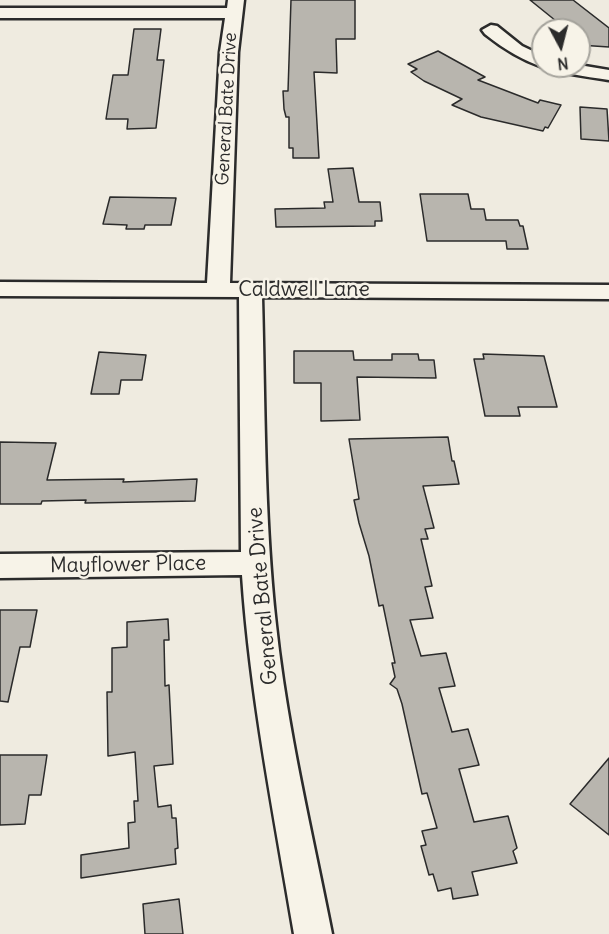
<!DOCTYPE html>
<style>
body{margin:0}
#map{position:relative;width:609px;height:934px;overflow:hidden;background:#efebe0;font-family:Delius,sans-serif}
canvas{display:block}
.north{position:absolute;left:531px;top:18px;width:60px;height:60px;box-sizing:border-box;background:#f7f3e8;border:2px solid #a5a39c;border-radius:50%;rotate:173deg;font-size:16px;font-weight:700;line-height:24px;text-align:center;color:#2b2b2b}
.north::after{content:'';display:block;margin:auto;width:21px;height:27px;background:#2b2b2b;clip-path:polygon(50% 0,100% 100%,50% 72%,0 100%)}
</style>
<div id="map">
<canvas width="609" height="934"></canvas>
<div class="north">N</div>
</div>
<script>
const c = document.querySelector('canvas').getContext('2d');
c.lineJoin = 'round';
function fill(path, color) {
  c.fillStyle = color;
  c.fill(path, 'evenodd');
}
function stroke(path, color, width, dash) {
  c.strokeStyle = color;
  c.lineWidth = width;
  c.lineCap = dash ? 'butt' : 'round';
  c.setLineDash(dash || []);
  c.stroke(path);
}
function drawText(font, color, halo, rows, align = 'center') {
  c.font = font + ' Delius,sans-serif';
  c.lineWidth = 5;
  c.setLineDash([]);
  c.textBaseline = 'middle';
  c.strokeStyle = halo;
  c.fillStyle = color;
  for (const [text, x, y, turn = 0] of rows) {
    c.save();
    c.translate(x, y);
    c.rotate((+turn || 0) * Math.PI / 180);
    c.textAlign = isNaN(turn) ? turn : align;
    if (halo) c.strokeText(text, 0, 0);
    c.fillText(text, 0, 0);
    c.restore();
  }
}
const building = new Path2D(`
 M 291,0 L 355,0 L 355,39 L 336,39 L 337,73 L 314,72 L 319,158 L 293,158 L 293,148 L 289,148 L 289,117 L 286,117 L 284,109 L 283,91 L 288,91 Z
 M 530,0 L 573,0 L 609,28 L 609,47 L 579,45 L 579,30 L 561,25 Z
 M 134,29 L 161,29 L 157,60 L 164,60 L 156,128 L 127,129 L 128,119 L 106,119 L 113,75 L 128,75 Z
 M 438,51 L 485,77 L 478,80 L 538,103 L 540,100 L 561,105 L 548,128 L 545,127 L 543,131 L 481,117 L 452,105 L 462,99 L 424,81 L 411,72 L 417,69 L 408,64 Z
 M 580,107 L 607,109 L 609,141 L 581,139 Z
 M 353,168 L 359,202 L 380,202 L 382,221 L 375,221 L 375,226 L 276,227 L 275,209 L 325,208 L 324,202 L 333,202 L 328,169 Z
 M 420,194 L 468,194 L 471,209 L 484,209 L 486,220 L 518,220 L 520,226 L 523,226 L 528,249 L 507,249 L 506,241 L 427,241 Z
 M 110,197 L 176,198 L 171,225 L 145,225 L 144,229 L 126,229 L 127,225 L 103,224 Z
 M 294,351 L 353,351 L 354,360 L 392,360 L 392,354 L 418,354 L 419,360 L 434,360 L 436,378 L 357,377 L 360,420 L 321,421 L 321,383 L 294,383 Z
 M 99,352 L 146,355 L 142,380 L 121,380 L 119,394 L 91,394 Z
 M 483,354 L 544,356 L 557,407 L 518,407 L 520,416 L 485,416 L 474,359 L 484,359 Z
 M 448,437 L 452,461 L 454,461 L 459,484 L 423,486 L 434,528 L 425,529 L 428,539 L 421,539 L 432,586 L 425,587 L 433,618 L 410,620 L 421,656 L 446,653 L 455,686 L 439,688 L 452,732 L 468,729 L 479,765 L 459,769 L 474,822 L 508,816 L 517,848 L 513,851 L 517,863 L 472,872 L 478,895 L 453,899 L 451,888 L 438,891 L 433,874 L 429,875 L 421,846 L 426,845 L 422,831 L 437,828 L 427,793 L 422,794 L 402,704 L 397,689 L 390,684 L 395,677 L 392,663 L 395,663 L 383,605 L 379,606 L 369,556 L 359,523 L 354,500 L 359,499 L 349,439 Z
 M 0,442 L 56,443 L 47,480 L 124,479 L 123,482 L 197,479 L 195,501 L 85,503 L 86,500 L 42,501 L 41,504 L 0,504 Z
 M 0,610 L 37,610 L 30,647 L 20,647 L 8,702 L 0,701 Z
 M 168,619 L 169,640 L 164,640 L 165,686 L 169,685 L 173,764 L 154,766 L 158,807 L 171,805 L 172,818 L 176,818 L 178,848 L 175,849 L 176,864 L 81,878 L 81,855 L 129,848 L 128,823 L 135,822 L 134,801 L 138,801 L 135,752 L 108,756 L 107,692 L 112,692 L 112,648 L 127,647 L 127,622 Z
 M 0,755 L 47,755 L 41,795 L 29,795 L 25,824 L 0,825 Z
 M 609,758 L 609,835 L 570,804 Z
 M 179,899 L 183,934 L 145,934 L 143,904 Z`);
const minor = new Path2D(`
 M 228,0 L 244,0 L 238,52 L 230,283 L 609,285 L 609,299 L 262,297 C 265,406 264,517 276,625 C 287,729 312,832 332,934 L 294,934 C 274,815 250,695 242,575 L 0,578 L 0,554 L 241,552 L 239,297 L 0,296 L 0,282 L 207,283 L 220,52 L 225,18 L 0,18 L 0,8 L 227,8 Z
 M 491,25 L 497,26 L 522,46 L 543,56 L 543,66 L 579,65 L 609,70 L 609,80 C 555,72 529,69 485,34 L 482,30 Z`);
const farStreetnames = [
 ["General Bate Drive",227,109,-87]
];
const streetNames = [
 ["Caldwell Lane",304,290],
 ["Mayflower Place",128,565,-1],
 ["General Bate Drive",263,596,-95]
];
fill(building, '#b8b5ae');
stroke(building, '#2b2b2b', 1.5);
stroke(minor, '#2b2b2b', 5);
fill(minor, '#f7f3e8');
drawText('18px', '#2b2b2b', '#f7f3e8', farStreetnames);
drawText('21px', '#2b2b2b', '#f7f3e8', streetNames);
</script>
